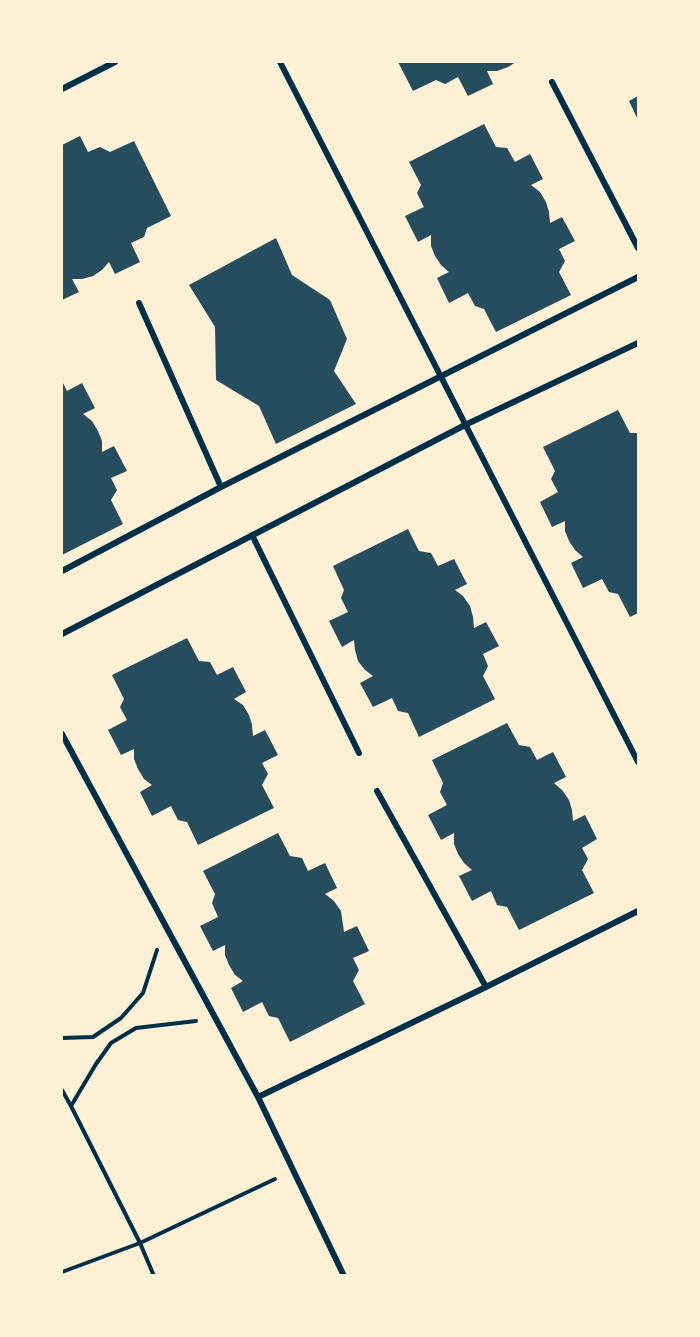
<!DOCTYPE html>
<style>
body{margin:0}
#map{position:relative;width:700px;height:1337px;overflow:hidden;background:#fdf0d5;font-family:Raleway,sans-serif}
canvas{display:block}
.frame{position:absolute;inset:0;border:63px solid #fdf0d5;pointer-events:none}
</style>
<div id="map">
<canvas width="700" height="1337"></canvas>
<div class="frame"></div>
</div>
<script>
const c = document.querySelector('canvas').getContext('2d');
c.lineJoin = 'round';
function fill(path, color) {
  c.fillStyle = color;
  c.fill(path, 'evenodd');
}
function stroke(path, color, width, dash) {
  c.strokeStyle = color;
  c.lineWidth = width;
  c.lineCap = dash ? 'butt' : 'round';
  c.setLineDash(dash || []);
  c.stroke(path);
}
const building = new Path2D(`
 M 398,62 L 516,62 L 508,67 L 497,71 L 487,71 L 493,84 L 468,96 L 458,77 L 445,84 L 436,80 L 413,91 Z
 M 638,96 L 638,120 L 629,101 Z
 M 484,124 L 496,147 L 507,148 L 515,162 L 530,154 L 543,179 L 531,185 L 540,192 L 546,202 L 549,212 L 550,223 L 562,217 L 575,241 L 559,249 L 565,261 L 559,272 L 571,295 L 496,332 L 484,309 L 475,306 L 468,293 L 449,303 L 437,278 L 449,272 L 441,265 L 435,256 L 431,246 L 431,235 L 418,242 L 405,216 L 424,207 L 417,193 L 421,185 L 409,162 Z
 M 80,136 L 88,152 L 100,147 L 110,152 L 134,141 L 171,216 L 147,228 L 144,237 L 131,243 L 140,262 L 115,274 L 109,262 L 102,270 L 93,276 L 82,279 L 72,279 L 79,292 L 62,300 L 62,145 Z
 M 276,238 L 292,275 L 330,300 L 347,339 L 334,371 L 356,404 L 276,444 L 259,406 L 216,380 L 215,327 L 189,285 Z
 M 62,381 L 67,391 L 82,383 L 95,408 L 83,414 L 92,421 L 98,431 L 102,441 L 102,452 L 114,446 L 127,471 L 111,478 L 117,490 L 111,500 L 123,524 L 62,555 Z
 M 618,410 L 630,433 L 638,433 L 638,613 L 630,617 L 618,594 L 609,592 L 602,579 L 583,588 L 571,563 L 583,557 L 575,550 L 569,541 L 565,531 L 565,521 L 552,527 L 540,502 L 558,492 L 551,479 L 555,471 L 543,447 Z
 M 408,529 L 419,551 L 431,553 L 438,566 L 454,559 L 467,584 L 455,590 L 463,596 L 470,606 L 473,617 L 474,628 L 486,622 L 499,646 L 483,654 L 488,666 L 483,676 L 495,699 L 419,737 L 408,713 L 398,711 L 392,698 L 373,707 L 360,683 L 373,676 L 365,670 L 358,661 L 355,650 L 354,640 L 342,647 L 329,621 L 348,612 L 341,598 L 344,590 L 333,566 Z
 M 187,638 L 199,661 L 210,662 L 217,675 L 233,667 L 246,692 L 234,699 L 243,705 L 249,715 L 252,725 L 253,736 L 265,730 L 278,755 L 262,763 L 268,774 L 262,785 L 274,808 L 198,845 L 187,822 L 178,820 L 171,806 L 152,816 L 140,792 L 152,785 L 144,779 L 138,769 L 134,759 L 134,749 L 121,755 L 108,730 L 127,720 L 120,707 L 124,699 L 112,675 Z
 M 507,723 L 519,745 L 530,747 L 537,760 L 553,752 L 566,777 L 554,783 L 562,790 L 569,800 L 572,810 L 573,821 L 585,815 L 597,839 L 582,848 L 588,859 L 582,870 L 594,893 L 519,930 L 507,907 L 497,905 L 491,891 L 472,901 L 459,876 L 472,870 L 464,863 L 458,854 L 454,844 L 454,833 L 441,840 L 428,815 L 447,805 L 440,792 L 443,783 L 432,760 Z
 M 278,833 L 290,856 L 302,858 L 308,871 L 325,863 L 337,888 L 325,894 L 334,901 L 341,911 L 344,932 L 357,926 L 369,951 L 353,958 L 359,970 L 353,981 L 365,1004 L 290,1042 L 278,1018 L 269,1016 L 262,1002 L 243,1012 L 231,988 L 243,981 L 235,975 L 229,965 L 225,955 L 225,945 L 213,951 L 200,926 L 218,917 L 212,903 L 215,894 L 203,871 Z`);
const path = new Path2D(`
 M 62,1038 L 93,1037 L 121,1018 L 143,993 L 157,950
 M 62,1090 L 71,1106 L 140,1243 L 154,1276
 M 71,1106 L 96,1064 L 111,1043 L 136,1028 L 196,1021
 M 62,1272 L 140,1243 L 275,1179`);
const minor = new Path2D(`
 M 280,62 L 638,762
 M 552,82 L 638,248
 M 62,89 L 115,62
 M 139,303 L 221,487
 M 252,535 L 359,753
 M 62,571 L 221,487 L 638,277
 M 62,634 L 465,425 L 638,343
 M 62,734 L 258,1097 L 344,1276
 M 377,791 L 486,987
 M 258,1097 L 486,987 L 638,911`);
fill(building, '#264d5e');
stroke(path, '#003049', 4);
stroke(minor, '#003049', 6);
</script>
